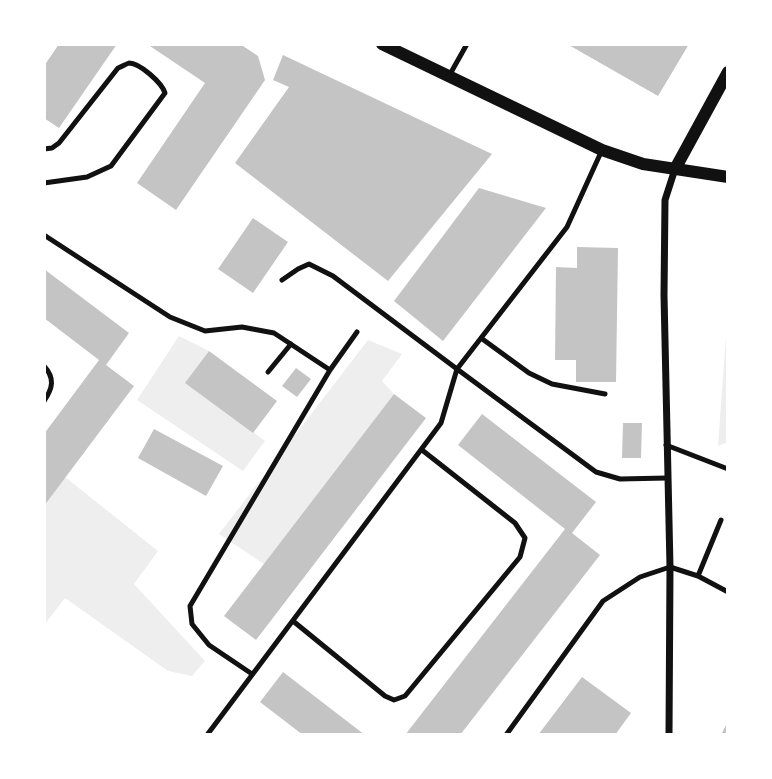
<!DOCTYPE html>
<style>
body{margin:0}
#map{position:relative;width:772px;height:779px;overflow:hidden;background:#fff;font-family:Montserrat,sans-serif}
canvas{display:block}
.frame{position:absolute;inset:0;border:46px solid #fff;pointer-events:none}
</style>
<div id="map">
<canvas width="772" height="779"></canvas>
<div class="frame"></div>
</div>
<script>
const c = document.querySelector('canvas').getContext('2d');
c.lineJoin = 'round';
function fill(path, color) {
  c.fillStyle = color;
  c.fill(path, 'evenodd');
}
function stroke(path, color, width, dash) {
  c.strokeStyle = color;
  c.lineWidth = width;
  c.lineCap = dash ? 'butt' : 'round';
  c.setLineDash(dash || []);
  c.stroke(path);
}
const green = new Path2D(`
 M 179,336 L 209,351 L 186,383 L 265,441 L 243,471 L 137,400 Z
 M 726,337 L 728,337 L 728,442 L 718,446 Z
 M 368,340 L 402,354 L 382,381 L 394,394 L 264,564 L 219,534 Z
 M 65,477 L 158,551 L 134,584 L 205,661 L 192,676 L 168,671 L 65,598 L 44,625 L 44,506 Z`);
const building = new Path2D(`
 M 59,44 L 117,44 L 59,128 L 44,118 L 44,66 Z
 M 147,44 L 240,44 L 258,56 L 265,80 L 176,210 L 137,183 L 205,83 Z
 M 567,44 L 689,44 L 658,96 Z
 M 283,55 L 492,154 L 388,281 L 235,163 L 289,87 L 273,80 Z
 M 479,188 L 546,208 L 443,341 L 394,301 Z
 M 253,218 L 288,242 L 253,293 L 218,269 Z
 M 577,247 L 618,248 L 616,382 L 576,382 L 576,360 L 555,360 L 556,267 L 577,268 Z
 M 44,269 L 129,333 L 106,365 L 134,386 L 44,506 L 44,434 L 99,360 L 44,318 Z
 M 209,351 L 277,401 L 253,433 L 185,383 Z
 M 296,368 L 311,379 L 297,397 L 282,386 Z
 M 394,394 L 426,418 L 256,640 L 224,616 Z
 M 482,414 L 596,502 L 572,533 L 600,555 L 460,735 L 405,735 L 565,529 L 458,445 Z
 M 623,423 L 642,423 L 641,458 L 622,458 Z
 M 154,429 L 223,466 L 206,496 L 138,458 Z
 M 283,672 L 365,735 L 303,735 L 260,702 Z
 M 582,677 L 631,713 L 615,735 L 538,735 Z
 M 728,721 L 728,735 L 721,735 Z`);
const service = new Path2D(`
 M 449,76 L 467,44
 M 44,149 L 52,148 L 59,143 L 118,68 C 121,67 126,64 129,63 C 140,63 162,83 165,93 L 111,166 L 87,177 L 44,183
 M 602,150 L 567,227 L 457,369 L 596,472 L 620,479 L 667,478
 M 44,235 L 170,317 L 205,331 L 242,327 L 274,333 L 330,370
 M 481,338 L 529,373 L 552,384 L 605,394
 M 44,366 C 55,378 53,388 44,401
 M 268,372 L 291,344
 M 666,445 L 728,469
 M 698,576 L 721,520
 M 293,621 L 385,696 L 394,700 L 405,696 L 520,557 L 525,538 L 515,523 L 422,450
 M 252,674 L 209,645 L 192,624 L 190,606 L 330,370 L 357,332
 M 207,735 L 441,423 L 457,369 L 333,276 L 309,264 L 298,269 L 282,280
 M 506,735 L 603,601 L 640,577 L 670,567 L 698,576 L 728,592`);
const minor = new Path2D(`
 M 669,735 L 670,567 L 664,295 L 665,200 L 675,169`);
const tertiary = new Path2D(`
 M 382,44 L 602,150 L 643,164 L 728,177
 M 675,169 L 728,72`);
fill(green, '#eee');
fill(building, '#c4c4c4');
stroke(service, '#111', 5);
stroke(minor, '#111', 7);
stroke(tertiary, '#111', 12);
</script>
